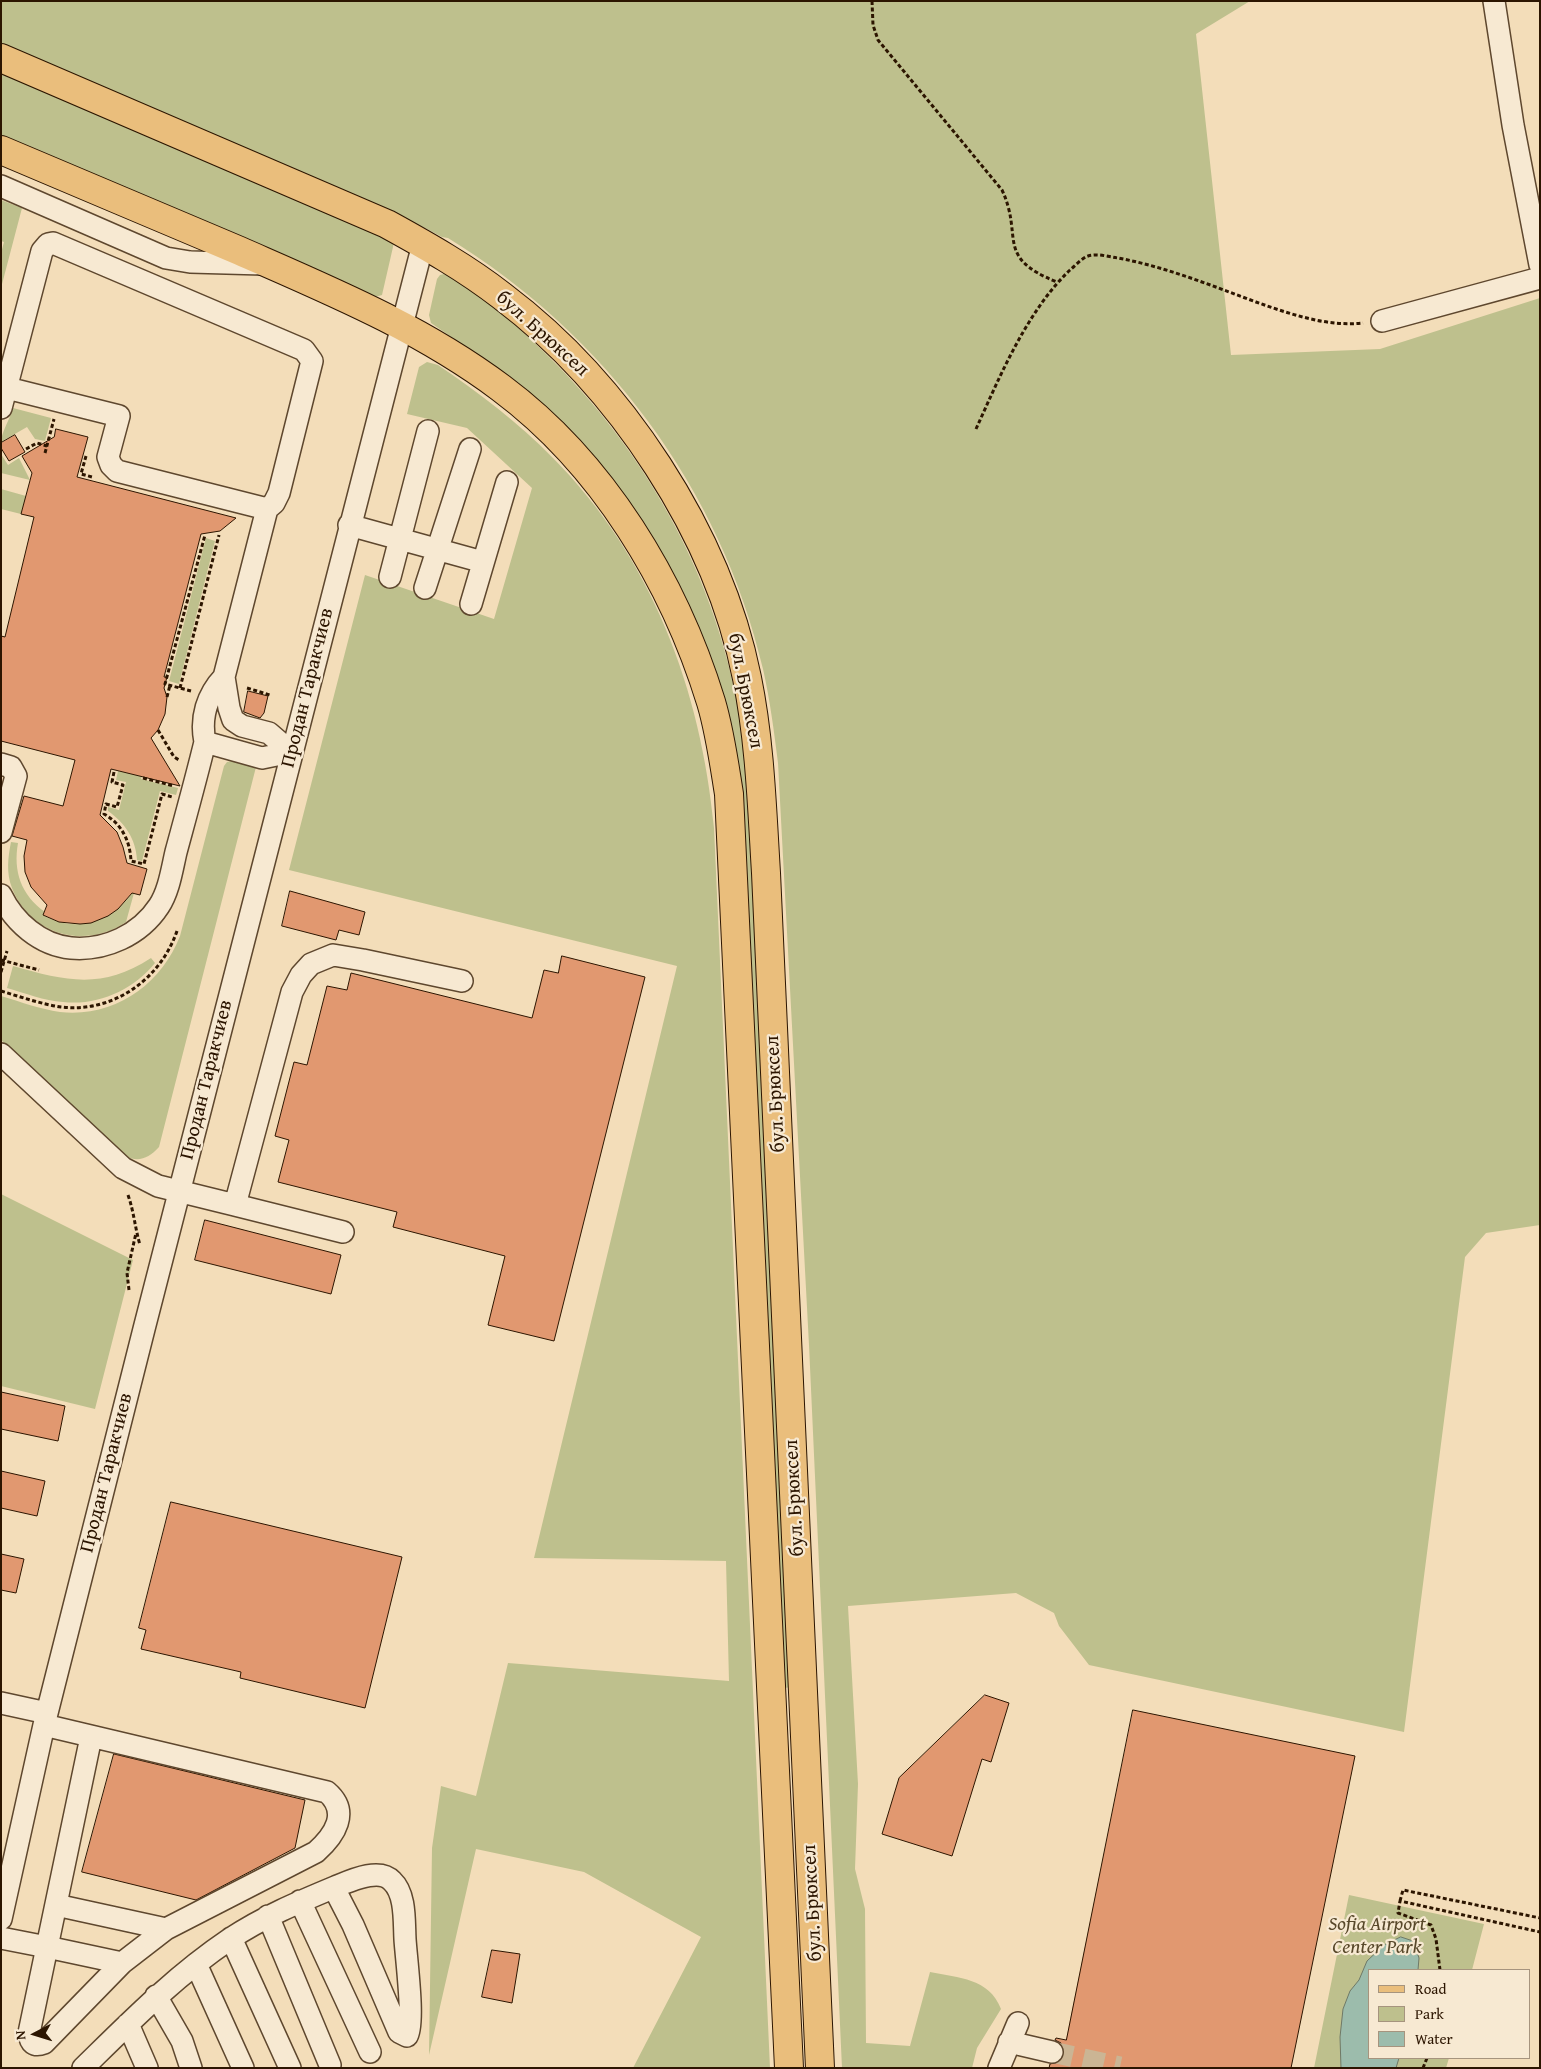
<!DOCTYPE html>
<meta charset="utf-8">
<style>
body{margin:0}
#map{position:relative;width:1541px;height:2069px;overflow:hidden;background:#f3ddb9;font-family:"Gentium Book Plus",serif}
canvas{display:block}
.frame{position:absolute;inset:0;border:2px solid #2c1500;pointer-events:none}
.legend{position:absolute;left:1368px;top:1969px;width:162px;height:90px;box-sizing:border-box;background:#f7e9d2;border:1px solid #a6947e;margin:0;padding:6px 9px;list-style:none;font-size:15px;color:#2c1500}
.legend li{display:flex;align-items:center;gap:10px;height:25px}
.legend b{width:25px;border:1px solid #a6947e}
.north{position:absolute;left:10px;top:2009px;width:50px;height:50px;-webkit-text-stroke:4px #f7e9d2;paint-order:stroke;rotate:265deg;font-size:14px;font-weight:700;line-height:20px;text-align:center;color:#2c1500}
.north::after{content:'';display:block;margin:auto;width:18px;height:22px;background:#2c1500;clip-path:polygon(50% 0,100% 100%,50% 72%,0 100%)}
</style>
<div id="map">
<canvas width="1541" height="2069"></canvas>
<div class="frame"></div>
<ul class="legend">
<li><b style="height:6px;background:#eabe7c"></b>Road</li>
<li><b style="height:14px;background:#bec08d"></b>Park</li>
<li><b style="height:14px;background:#9cbcac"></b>Water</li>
</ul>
<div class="north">N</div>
</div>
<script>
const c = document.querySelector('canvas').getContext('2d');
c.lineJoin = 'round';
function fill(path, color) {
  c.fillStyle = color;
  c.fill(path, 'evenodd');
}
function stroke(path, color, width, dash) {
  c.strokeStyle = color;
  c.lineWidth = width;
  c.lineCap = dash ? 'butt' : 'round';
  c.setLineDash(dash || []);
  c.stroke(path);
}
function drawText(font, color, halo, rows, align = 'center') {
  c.font = font + ' "Gentium Book Plus",serif';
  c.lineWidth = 4.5;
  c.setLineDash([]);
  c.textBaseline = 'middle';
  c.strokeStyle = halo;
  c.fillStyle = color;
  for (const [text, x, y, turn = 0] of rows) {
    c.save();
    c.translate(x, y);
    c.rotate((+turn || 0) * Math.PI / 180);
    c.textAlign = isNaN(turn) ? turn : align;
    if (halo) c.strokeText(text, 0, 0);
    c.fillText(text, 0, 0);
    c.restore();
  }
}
const green = new Path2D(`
 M 1,1 L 1250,1 L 1196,34 L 1231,355 L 1380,349 L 1540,298 L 1540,1225 L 1486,1233 L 1465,1257 L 1404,1732 L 1089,1665 L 1059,1626 L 1054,1613 L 1016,1593 L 848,1606 L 858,1784 L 855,1869 L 865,1909 L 866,2043 L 910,2046 L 930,1972 C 959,1978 989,1978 1001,2009 L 977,2048 L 972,2068 L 842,2068 L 809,1345 L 778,763 C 774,731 770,700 763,669 C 721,489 605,334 448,238 L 442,237 L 427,229 L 345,192 L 1,45 Z
 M 1,72 L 391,239 L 394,242 L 393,247 L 382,295 L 375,297 L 1,137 Z
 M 1,200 L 22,208 L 1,288 L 1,253 L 4,242 L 1,241 Z
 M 444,274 C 474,286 517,325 540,348 C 636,440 706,557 734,688 C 742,725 746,763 748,801 L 791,1687 L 785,1688 L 720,692 L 531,396 L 499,370 L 431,323 L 429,315 L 437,279 L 440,275 Z
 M 427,362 L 438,365 C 479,393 518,422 553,458 C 652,558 701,690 714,828 L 770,2068 L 633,2068 L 701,1937 L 584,1872 L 476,1849 L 429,2055 L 432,1848 L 441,1786 L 476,1796 L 508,1663 L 729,1681 L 726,1561 L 534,1558 L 677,966 L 289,870 L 365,575 L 494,619 L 532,488 L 467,428 L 407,414 L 419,367 Z
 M 13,408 L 51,418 L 45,441 L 35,439 L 27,427 L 1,442 C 1,433 10,419 13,408 Z
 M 1,454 L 8,465 L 19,458 L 30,480 L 1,473 Z
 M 1,489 L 26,496 L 21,514 L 1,509 Z
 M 206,538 L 215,541 L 179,684 L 169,681 Z
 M 232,761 L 256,767 L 159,1147 C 149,1158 140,1162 126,1157 L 1,1040 L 1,996 C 21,1002 40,1009 60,1012 C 114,1018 161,985 180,936 L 224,766 L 227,762 Z
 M 118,771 L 142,776 L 141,779 L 178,788 L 176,795 L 160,791 L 142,861 L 137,860 C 136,839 125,823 108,811 L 108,807 L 119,810 L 126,782 L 116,780 Z
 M 11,842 L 18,843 C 13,871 21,895 45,912 L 43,915 C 76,934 111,922 132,893 L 134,893 L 126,922 C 85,950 30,935 12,888 C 6,873 8,857 11,842 Z
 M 151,958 L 155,963 C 133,990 98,1006 63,1002 C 44,1001 25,993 7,988 L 13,966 C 66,981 102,990 151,958 Z
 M 1,1194 L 133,1260 L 95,1409 L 1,1386 Z
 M 1349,1895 L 1484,1924 L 1472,1970 L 1370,1970 L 1370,2058 L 1449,2058 L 1446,2068 L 1314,2068 Z`);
const water = new Path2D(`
 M 1401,1937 L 1413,1941 L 1419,1958 L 1418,1970 L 1370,1970 L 1370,2058 L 1399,2058 L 1396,2068 L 1341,2068 L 1340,2037 L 1343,2009 L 1350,1991 L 1359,1980 L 1367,1961 L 1384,1945 Z`);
const building = new Path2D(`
 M 56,429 L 88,437 L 77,477 L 236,518 L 220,531 L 201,534 L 164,677 L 167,677 L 164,688 L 167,697 L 165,714 L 158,730 L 151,738 L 180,786 L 111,769 L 100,815 L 117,832 L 123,847 L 127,863 L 147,869 L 140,895 L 132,893 L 118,909 L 108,916 L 91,923 L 80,924 L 59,922 L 43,915 L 47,905 L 31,887 L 25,872 L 24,856 L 27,840 L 12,836 L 24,796 L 63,806 L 75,760 L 1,741 L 1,636 L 5,637 L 34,517 L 21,514 L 32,473 L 22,456 L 54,437 Z
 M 15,435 L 25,452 L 9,461 L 1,448 L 1,443 Z
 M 248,691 L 268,696 L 264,713 L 260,718 L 244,712 Z
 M 290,891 L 365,912 L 359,935 L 339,930 L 336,940 L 282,926 Z
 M 562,956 L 645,977 L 554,1341 L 488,1325 L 505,1256 L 393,1227 L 397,1212 L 278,1182 L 289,1140 L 275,1136 L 294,1062 L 307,1065 L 327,986 L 347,990 L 351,973 L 532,1018 L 544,970 L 558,973 Z
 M 205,1220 L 341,1255 L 331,1294 L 195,1260 Z
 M 1,1392 L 65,1406 L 58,1441 L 1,1429 Z
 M 1,1471 L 45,1481 L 37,1516 L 1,1508 Z
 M 171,1502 L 402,1557 L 365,1708 L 240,1678 L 241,1672 L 141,1649 L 146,1630 L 139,1628 Z
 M 1,1554 L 24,1559 L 16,1593 L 1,1590 Z
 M 985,1695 L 1009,1703 L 991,1762 L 982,1759 L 952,1856 L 882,1834 L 899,1778 Z
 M 1133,1710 L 1355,1756 L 1291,2068 L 1049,2068 L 1050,2064 L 1061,2061 L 1064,2054 L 1061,2043 L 1055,2040 L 1056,2038 L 1066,2040 Z
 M 114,1754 L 305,1800 L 295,1848 L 196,1900 L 82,1872 Z
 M 492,1950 L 520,1954 L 512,2003 L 482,1997 Z`);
const minorTunnel = new Path2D(`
 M 1052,2052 L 1120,2067`);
const path = new Path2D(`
 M 872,1 L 873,25 L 878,40 L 1002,190 C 1024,237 994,257 1057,282
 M 976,429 C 1000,376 1027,311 1070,270 C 1075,266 1082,258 1088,256 C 1098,253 1109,257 1118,258 C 1166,267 1210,285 1256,302 C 1290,314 1327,327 1363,323
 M 26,449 L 37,443 L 47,446
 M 45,453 L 54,419
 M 86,456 L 81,474 L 92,477
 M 180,688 L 219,535
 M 247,688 L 270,695
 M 191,691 L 165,684 L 205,535
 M 167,697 L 170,685
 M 158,730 L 174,757 L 179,760
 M 114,772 L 112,782 L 123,785 L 117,807 L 106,804 L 104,814 C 122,824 130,841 131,861 L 144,864 L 162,794 L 172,797
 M 143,778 L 174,786
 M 1,960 L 39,970
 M 1,972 L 7,951
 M 1,991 C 21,997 41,1004 61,1007 C 113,1013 160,980 177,931
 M 128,1195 C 134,1212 135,1228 140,1245
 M 129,1290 L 127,1273 L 136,1233
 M 1400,1901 L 1403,1890 L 1540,1918
 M 1440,1970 L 1436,1939 L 1431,1925 L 1398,1913 L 1400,1901 L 1540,1932
 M 1423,2068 L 1427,2058`);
const minor = new Path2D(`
 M 1494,1 L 1513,125 L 1540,265
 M 1,186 L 166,258 L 190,262 L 263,264
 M 1382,321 L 1540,278
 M 7,388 L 119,416 L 108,457 L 111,465 L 117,471 L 267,509
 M 1,408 L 42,251 L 48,244 L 53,243 L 304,350 L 312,361 L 279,493 L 274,503 L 267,509 L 224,677 C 207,695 200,718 205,742 C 196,779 186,815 176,852 C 172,869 169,891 159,906 C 140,935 105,951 71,948 C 40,945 14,922 1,895
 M 349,525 L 483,562
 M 390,577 L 428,431
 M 425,588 L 470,449
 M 471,604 L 507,482
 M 224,677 L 229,708 L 233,720 L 242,726 L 269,733 L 291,752
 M 205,742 L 262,758 L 291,752
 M 1,764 L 11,767 L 16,776 L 1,832
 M 1,1054 L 123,1168 L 158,1186 L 235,1205 L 292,992 L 301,975 L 311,964 L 333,955 L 363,960 L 462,981
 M 235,1205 L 343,1232
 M 1,1703 L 47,1713
 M 44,1725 L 327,1792 C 350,1812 335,1835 316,1852 L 166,1929 L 122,1963 L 44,2043 C 34,2047 30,2043 29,2033 L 47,1947 L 122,1963
 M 300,1901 L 370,2052
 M 56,1905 L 166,1929
 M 268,1916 L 330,2065
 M 1,1919 L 44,1725 L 144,1329 L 423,244
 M 1,1938 L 47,1947 L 91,1737
 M 231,1938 L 290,2068
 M 196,1964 L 243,2068
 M 156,1996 L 182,2041 L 191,2068
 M 128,2024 L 147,2068
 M 1009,2042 L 1052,2052
 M 83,2068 C 130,2022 175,1976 230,1939 C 263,1917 299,1902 335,1887 C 350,1881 379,1867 392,1881 C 406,1894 404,1921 405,1939 C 406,1957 415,2024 407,2036 L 399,2032 L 353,1925 L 334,1888
 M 999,2068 L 1018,2023`);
const major = new Path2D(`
 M 1,58 L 387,224 C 427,246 466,268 502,296 C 620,385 718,533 747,678 C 760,742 762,808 766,873 L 820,2068
 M 1,150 C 81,184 160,217 240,251 C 331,291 421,328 501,388 C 603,464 674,582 711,702 C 720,732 724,763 729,794 L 789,2068`);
const streetNames = [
 ["бул. Брюксел",542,334,42],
 ["Продан Таракчиев",308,688,-76],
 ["бул. Брюксел",745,691,79],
 ["Продан Таракчиев",207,1080,-76],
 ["бул. Брюксел",776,1094,-93],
 ["Продан Таракчиев",107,1473,-76],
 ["бул. Брюксел",795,1498,-93],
 ["бул. Брюксел",813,1903,-93]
];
const parkNames = [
 ["Sofia Airport",1377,1925],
 ["Center Park",1377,1948]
];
fill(green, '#bec08d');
fill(water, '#9cbcac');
stroke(water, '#6f7967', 1);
fill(building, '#e19870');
stroke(building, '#2c1500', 1);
stroke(minorTunnel, '#cbb594', 21, [21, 11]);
stroke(minor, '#5e472e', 24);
stroke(major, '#2c1500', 30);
stroke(path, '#2c1500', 3, [4, 2.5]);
stroke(minor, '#f7e9d2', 21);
stroke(major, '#eabe7c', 28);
drawText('20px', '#2c1500', '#f7e9d2', streetNames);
drawText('italic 20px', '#58482a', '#f7e9d2', parkNames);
</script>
